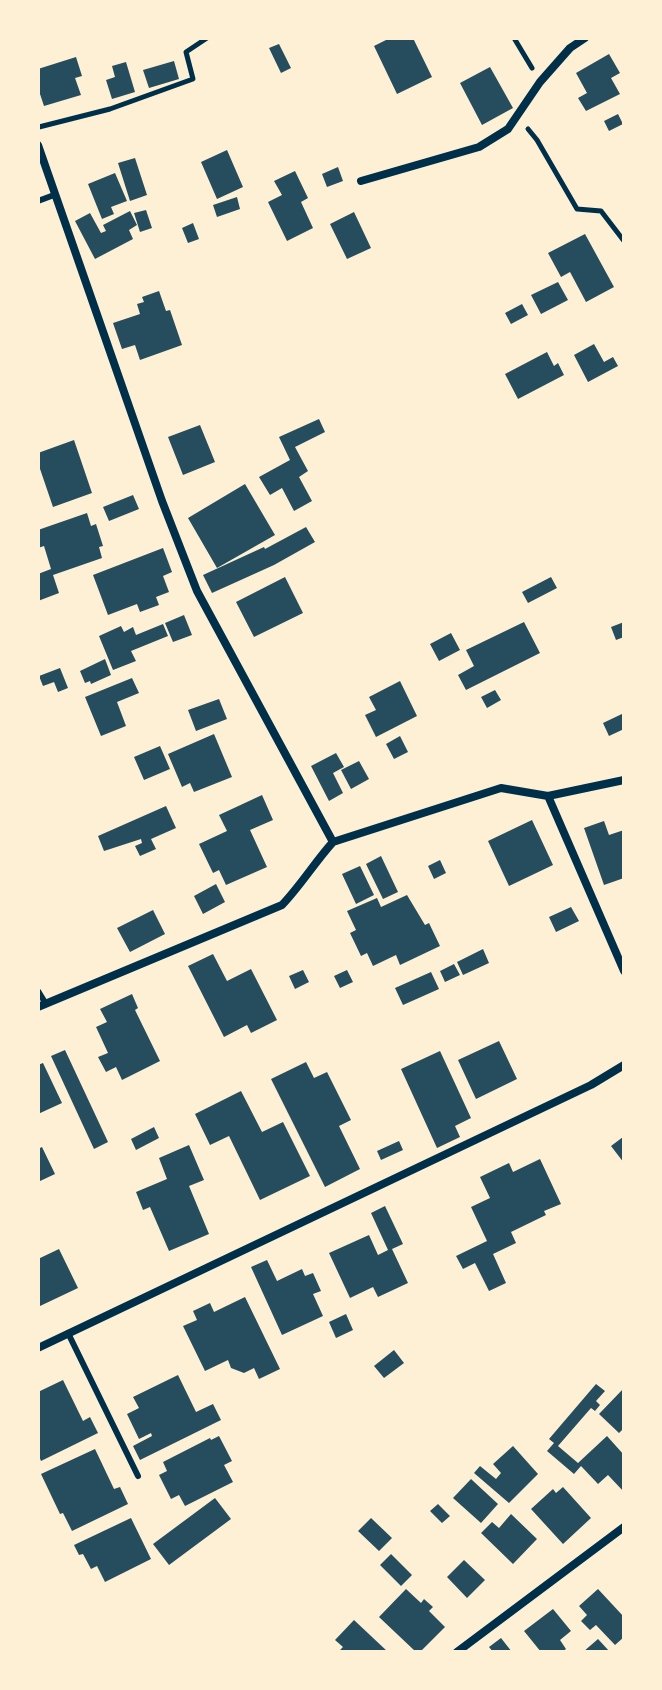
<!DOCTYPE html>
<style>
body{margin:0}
#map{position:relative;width:662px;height:1690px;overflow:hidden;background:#fdf0d5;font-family:Raleway,sans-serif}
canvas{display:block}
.frame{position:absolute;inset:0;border:40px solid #fdf0d5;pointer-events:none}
</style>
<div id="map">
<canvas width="662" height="1690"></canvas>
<div class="frame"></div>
</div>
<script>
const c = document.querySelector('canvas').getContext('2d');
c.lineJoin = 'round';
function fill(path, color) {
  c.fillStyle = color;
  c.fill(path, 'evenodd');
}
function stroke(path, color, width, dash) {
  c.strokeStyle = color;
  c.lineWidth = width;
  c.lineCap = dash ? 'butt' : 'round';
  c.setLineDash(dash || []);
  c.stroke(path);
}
const building = new Path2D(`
 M 390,38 L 413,38 L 432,77 L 397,94 L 374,46 Z
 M 279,44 L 291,68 L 281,73 L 269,48 Z
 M 609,54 L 620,73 L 611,78 L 620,94 L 586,111 L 578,98 L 587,93 L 576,73 Z
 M 76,57 L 82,76 L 75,78 L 81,95 L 44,106 L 38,88 L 38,69 Z
 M 174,61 L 179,79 L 149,88 L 143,70 Z
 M 126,62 L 135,92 L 112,99 L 106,80 L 115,77 L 112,66 Z
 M 490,67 L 513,108 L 482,125 L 460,83 Z
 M 618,114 L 623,124 L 609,131 L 604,121 Z
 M 227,150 L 243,187 L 217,199 L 201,162 Z
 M 135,158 L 147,195 L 130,201 L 118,163 Z
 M 338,167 L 343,181 L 327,187 L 322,174 Z
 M 295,171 L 308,198 L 301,202 L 313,228 L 287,241 L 268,202 L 282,195 L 274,181 Z
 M 115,173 L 127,201 L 111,207 L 114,214 L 102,219 L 88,184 Z
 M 237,197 L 240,209 L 217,217 L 213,205 Z
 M 146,210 L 152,228 L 140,232 L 134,213 Z
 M 130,211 L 137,225 L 129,230 L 133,239 L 95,259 L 75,221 L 90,213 L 101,233 L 106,231 L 103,225 Z
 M 354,212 L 371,248 L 347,259 L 330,224 Z
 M 193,223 L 199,239 L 188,243 L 182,228 Z
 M 585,234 L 614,287 L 586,302 L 570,272 L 561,277 L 548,253 Z
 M 558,282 L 568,300 L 541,314 L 531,295 Z
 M 159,291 L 166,311 L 170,310 L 182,345 L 140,360 L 135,345 L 122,349 L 113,323 L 140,314 L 137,304 L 144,302 L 142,297 Z
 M 522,304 L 528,315 L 511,324 L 505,313 Z
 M 594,344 L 604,362 L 613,357 L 618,366 L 588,382 L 574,355 Z
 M 547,352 L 554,366 L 558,363 L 564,375 L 518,399 L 505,374 Z
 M 319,419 L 325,432 L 295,447 L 308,471 L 299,477 L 312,501 L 294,511 L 282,488 L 270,495 L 259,477 L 290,460 L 279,437 Z
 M 200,425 L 215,462 L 183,475 L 168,437 Z
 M 74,440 L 92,493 L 53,507 L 38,463 L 38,453 Z
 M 245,484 L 275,535 L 217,568 L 188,518 Z
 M 133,495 L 139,509 L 109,521 L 103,507 Z
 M 87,513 L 91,526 L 96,524 L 103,546 L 99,547 L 102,558 L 53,575 L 59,593 L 38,601 L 38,574 L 51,569 L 44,546 L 38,548 L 38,530 Z
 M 306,527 L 315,542 L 274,565 L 212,593 L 203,575 L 264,547 L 265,549 Z
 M 163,548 L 172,572 L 163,576 L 169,592 L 156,597 L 159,605 L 140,612 L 137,604 L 108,615 L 93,575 Z
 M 285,577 L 303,613 L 254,637 L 236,602 Z
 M 551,577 L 557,588 L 528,603 L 522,592 Z
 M 184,615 L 192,635 L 173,642 L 165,623 Z
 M 524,622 L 540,653 L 466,690 L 458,675 L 474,666 L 466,650 Z
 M 624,622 L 624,637 L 616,640 L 611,627 Z
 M 163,624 L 168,636 L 131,651 L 136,661 L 113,670 L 99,636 L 121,626 L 124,632 L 133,627 L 136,635 Z
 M 451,633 L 460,650 L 439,661 L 430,644 Z
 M 105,659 L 111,675 L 91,684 L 90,681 L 85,683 L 80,671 Z
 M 60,668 L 68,688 L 58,692 L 54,682 L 43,686 L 39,676 Z
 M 132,678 L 139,693 L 117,702 L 126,726 L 101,736 L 85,697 Z
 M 400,681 L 417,716 L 376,737 L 365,715 L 376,710 L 369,697 Z
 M 495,690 L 501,700 L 487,708 L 481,697 Z
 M 219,699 L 227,719 L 196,731 L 188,710 Z
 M 624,713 L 624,729 L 609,736 L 603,723 Z
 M 214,734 L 232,777 L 194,792 L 190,783 L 182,787 L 168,754 Z
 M 400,736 L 408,752 L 394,759 L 386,744 Z
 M 160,746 L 170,769 L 144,780 L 134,757 Z
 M 336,753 L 344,767 L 333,773 L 343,793 L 329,801 L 311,766 Z
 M 359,761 L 369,779 L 351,789 L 341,770 Z
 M 262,795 L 273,820 L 250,830 L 267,867 L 226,885 L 219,870 L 213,873 L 199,844 L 227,831 L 219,815 Z
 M 166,806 L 176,828 L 151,839 L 156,849 L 140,856 L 135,846 L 142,843 L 141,839 L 104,851 L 98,836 Z
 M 532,820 L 553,865 L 509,886 L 488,841 Z
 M 604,821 L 609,835 L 624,830 L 624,878 L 604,885 L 584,828 Z
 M 381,856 L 398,892 L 383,899 L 366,864 Z
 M 440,860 L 446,873 L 434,879 L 428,866 Z
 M 360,866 L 374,895 L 356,904 L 342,874 Z
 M 216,884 L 225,902 L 203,914 L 194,896 Z
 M 407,895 L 425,925 L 429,923 L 440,946 L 400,965 L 396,955 L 373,966 L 367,953 L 361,956 L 350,933 L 356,930 L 347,911 L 377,898 L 381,907 Z
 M 571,907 L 579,921 L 556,932 L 549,917 Z
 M 153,910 L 165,934 L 130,952 L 117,928 Z
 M 483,949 L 489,963 L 463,975 L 457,962 Z
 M 213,954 L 227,981 L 251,969 L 277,1020 L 251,1033 L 247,1025 L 224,1037 L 188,966 Z
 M 454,964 L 460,975 L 445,982 L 440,971 Z
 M 303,970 L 309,982 L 295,989 L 289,976 Z
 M 347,970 L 353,982 L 340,988 L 334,976 Z
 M 431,972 L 439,989 L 403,1005 L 395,988 Z
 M 132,994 L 138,1008 L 135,1010 L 160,1061 L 122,1080 L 116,1067 L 106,1072 L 98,1057 L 108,1053 L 96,1027 L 107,1022 L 100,1009 Z
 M 499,1041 L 517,1079 L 476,1099 L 458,1060 Z
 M 65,1050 L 108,1142 L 94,1149 L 51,1056 Z
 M 440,1051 L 471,1118 L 455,1126 L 460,1137 L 437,1148 L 401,1069 Z
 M 306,1062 L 314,1078 L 327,1072 L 351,1120 L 339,1126 L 360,1169 L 325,1187 L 271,1079 Z
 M 43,1063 L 62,1103 L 38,1114 L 38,1065 Z
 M 241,1091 L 262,1132 L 283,1122 L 310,1176 L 260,1200 L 229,1136 L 210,1145 L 195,1114 Z
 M 154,1127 L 159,1138 L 136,1150 L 131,1139 Z
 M 623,1137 L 624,1139 L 624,1163 L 611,1146 Z
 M 399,1141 L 403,1150 L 381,1160 L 377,1151 Z
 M 189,1145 L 204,1180 L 189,1186 L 209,1234 L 169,1251 L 150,1207 L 143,1210 L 136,1192 L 167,1179 L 159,1158 Z
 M 42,1147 L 55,1174 L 38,1182 L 38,1149 Z
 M 540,1159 L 561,1204 L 544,1211 L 546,1215 L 511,1232 L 516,1243 L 493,1254 L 506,1283 L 489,1291 L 475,1263 L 463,1269 L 456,1256 L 487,1241 L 471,1207 L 490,1198 L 480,1177 L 509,1163 L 513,1172 Z
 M 385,1206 L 403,1244 L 392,1249 L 408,1283 L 378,1297 L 373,1287 L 350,1298 L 329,1253 L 369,1235 L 378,1255 L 388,1250 L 371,1213 Z
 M 59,1249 L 78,1288 L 40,1306 L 38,1301 L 38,1259 Z
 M 267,1260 L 277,1281 L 302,1269 L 305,1276 L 313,1273 L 321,1291 L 313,1294 L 323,1316 L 282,1335 L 251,1267 Z
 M 245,1297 L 280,1369 L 259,1379 L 254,1368 L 244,1373 L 231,1368 L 228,1360 L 205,1371 L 183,1326 L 197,1320 L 193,1311 L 210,1303 L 214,1312 Z
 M 346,1314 L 353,1330 L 336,1338 L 329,1322 Z
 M 394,1350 L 404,1363 L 384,1378 L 374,1366 Z
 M 178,1375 L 196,1412 L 213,1404 L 221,1420 L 140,1460 L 133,1446 L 152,1436 L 151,1433 L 139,1439 L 127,1414 L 139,1408 L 133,1397 Z
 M 63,1380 L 83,1421 L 90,1417 L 98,1433 L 41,1461 L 38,1454 L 38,1392 Z
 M 596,1384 L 605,1391 L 596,1401 L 600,1405 L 595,1411 L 591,1408 L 558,1446 L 578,1463 L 607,1436 L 624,1455 L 624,1492 L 608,1475 L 598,1484 L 581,1466 L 574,1474 L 547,1451 L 554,1443 L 549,1439 Z
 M 624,1388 L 624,1428 L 619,1433 L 599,1414 Z
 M 219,1436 L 232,1461 L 224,1465 L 233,1482 L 185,1506 L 179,1495 L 171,1499 L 159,1475 L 167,1471 L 163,1462 L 210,1438 L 211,1440 Z
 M 513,1446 L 538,1474 L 509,1503 L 474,1473 L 480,1466 L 496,1479 L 501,1473 L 493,1464 Z
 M 95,1449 L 114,1489 L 120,1487 L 128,1504 L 72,1531 L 63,1513 L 60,1514 L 41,1474 Z
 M 471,1479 L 498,1504 L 481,1523 L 453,1498 Z
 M 563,1487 L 591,1518 L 563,1544 L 531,1509 L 553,1489 L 556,1493 Z
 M 215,1498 L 231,1519 L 169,1565 L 153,1544 Z
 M 438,1504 L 450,1516 L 442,1523 L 430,1511 Z
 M 511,1514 L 537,1539 L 513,1564 L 481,1533 L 492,1522 L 499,1528 Z
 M 131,1518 L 151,1559 L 105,1582 L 97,1566 L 91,1569 L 83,1554 L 79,1555 L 74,1545 Z
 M 371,1518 L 392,1538 L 379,1551 L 358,1531 Z
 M 391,1554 L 412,1575 L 401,1586 L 380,1565 Z
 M 464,1560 L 485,1580 L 467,1598 L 447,1577 Z
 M 406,1589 L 421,1603 L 424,1599 L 433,1607 L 429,1611 L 445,1627 L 420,1652 L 416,1652 L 379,1617 Z
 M 598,1589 L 624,1617 L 624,1637 L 615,1645 L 596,1625 L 590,1630 L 581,1621 L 587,1615 L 579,1606 Z
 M 553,1609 L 571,1631 L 560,1640 L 566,1649 L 562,1652 L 541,1652 L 524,1631 Z
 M 354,1620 L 388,1652 L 338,1652 L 343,1647 L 335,1640 Z
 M 501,1638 L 512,1652 L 493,1652 L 489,1647 Z
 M 598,1639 L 610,1652 L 583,1652 Z`);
const path = new Path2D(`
 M 514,38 L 532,68
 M 39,127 L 110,109 L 193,79 L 186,52 L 207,38
 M 528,129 L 537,140 L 577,209 L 601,211 L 624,241`);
const service = new Path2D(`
 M 38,201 L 54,195
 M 38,991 L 46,1004
 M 68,1333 L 138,1476`);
const minor = new Path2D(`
 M 38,145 L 162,501 L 197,591 L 333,842
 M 361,181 L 479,147 L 508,129 L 540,82 L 570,48 L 585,38
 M 548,796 L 624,971
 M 38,1007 L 282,905 C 301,885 315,862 333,842 L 501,788 L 548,796 L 624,780
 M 38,1348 L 591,1085 L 624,1065
 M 457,1652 L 624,1527`);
fill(building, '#264d5e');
stroke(path, '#003049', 5);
stroke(service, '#003049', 6);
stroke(minor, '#003049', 8);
</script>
